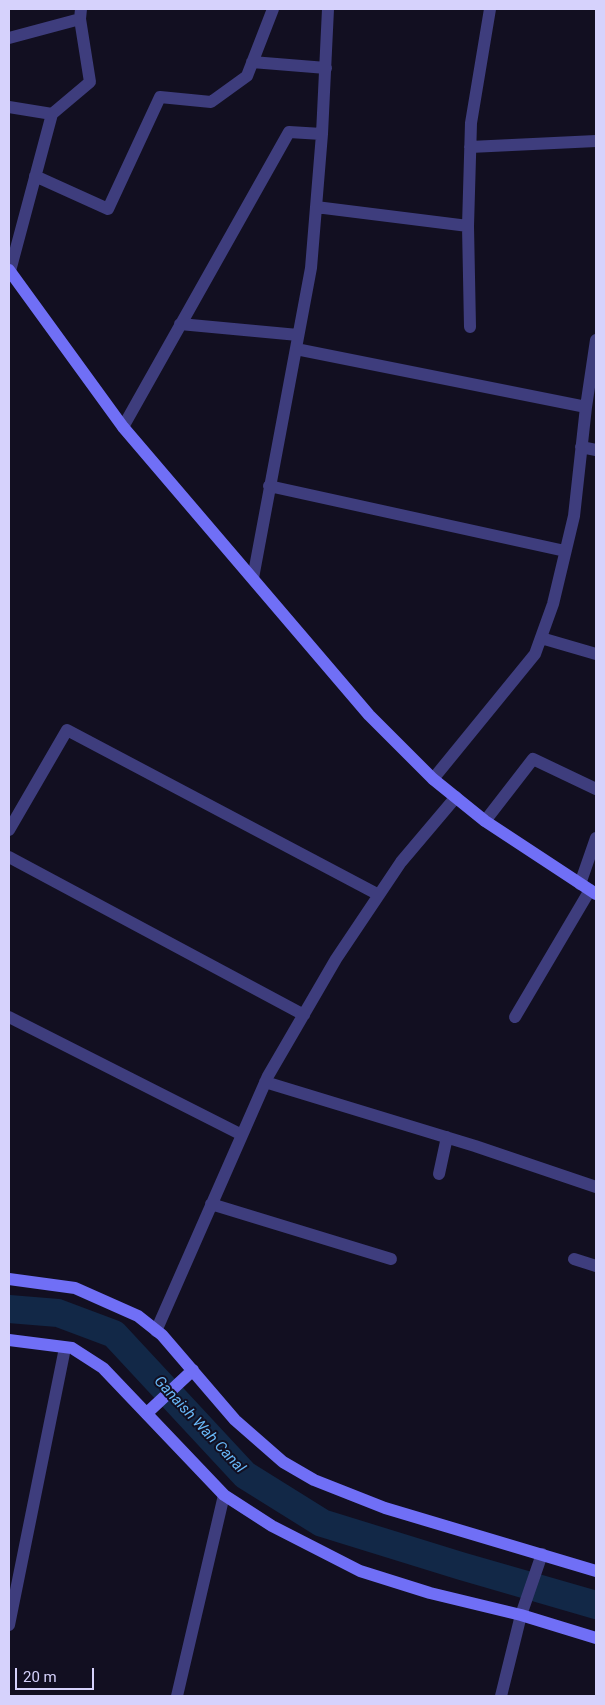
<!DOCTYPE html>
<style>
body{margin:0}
#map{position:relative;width:605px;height:1705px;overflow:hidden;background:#120f21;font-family:Roboto,sans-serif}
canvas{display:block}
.frame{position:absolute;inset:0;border:10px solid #d6d2fc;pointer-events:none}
.scale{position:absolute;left:15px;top:1668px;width:79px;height:22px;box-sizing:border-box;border:2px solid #d6d2fc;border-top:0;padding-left:6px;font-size:15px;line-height:18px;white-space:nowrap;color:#d6d2fc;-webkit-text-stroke:4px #120f21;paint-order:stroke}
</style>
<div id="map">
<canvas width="605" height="1705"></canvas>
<div class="frame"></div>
<div class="scale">20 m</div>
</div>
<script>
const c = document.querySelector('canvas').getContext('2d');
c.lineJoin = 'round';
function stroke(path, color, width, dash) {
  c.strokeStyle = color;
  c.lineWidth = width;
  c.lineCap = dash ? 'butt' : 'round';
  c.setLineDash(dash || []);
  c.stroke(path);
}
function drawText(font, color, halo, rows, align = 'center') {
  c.font = font + ' Roboto,sans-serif';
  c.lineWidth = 4;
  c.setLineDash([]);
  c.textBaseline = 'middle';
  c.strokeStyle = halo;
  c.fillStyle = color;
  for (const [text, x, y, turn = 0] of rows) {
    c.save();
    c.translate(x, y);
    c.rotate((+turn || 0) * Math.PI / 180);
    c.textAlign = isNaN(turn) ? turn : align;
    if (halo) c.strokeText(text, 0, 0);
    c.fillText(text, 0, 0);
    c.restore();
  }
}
const canal = new Path2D(`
 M 9,1309 L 58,1313 L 114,1334 L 245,1475 L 322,1523 L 461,1566 L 596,1605`);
const street = new Path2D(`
 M 9,38 L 80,19
 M 252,62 L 326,68
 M 9,107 L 52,114 L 90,82 L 80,19 L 81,9
 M 470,147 L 596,141
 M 35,176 L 108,209 L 160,97 L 211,102 L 247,76 L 273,9
 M 316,207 L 468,226
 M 10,271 L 52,114
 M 180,324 L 298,335
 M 470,327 L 468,226 L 471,123 L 490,9
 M 296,349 L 586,407
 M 123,427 L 289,132 L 322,134
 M 581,447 L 596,450
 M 269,486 L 565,551
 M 253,578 L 311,268 L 322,134 L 328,9
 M 541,638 L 596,654
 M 433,779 L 535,654 L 553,604 L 574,516 L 586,407 L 596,340
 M 485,821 L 533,759 L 596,789
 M 9,830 L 67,730 L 379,895
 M 9,857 L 304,1015
 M 580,884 L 596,838
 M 9,1017 L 242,1135
 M 515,1017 L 590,890
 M 265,1082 L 475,1146 L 596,1187
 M 439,1174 L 447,1137
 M 211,1204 L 391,1259
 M 574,1259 L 596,1266
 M 156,1331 L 268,1076 L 336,959 L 401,862 L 456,797
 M 9,1625 L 65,1348
 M 177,1696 L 224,1495
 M 501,1696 L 521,1615 L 542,1554`);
const secondary = new Path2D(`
 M 9,270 L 123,427 L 369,715 L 433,779 L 485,821 L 596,894
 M 9,1279 L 75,1288 L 138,1316 L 162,1335 L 235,1420 L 283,1462 L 314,1480 L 385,1508 L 596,1571
 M 9,1340 L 72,1348 L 103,1368 L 224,1495 L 272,1526 L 360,1571 L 430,1593 L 521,1615 L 596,1638
 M 147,1413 L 193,1370`);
const waterNames = [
 ["Ganaish Wah Canal",199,1425,47]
];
stroke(canal, '#122847', 28);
stroke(street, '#3e3d7d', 12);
stroke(secondary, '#706ff6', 12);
drawText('italic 15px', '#67b6f5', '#120f21', waterNames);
</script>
